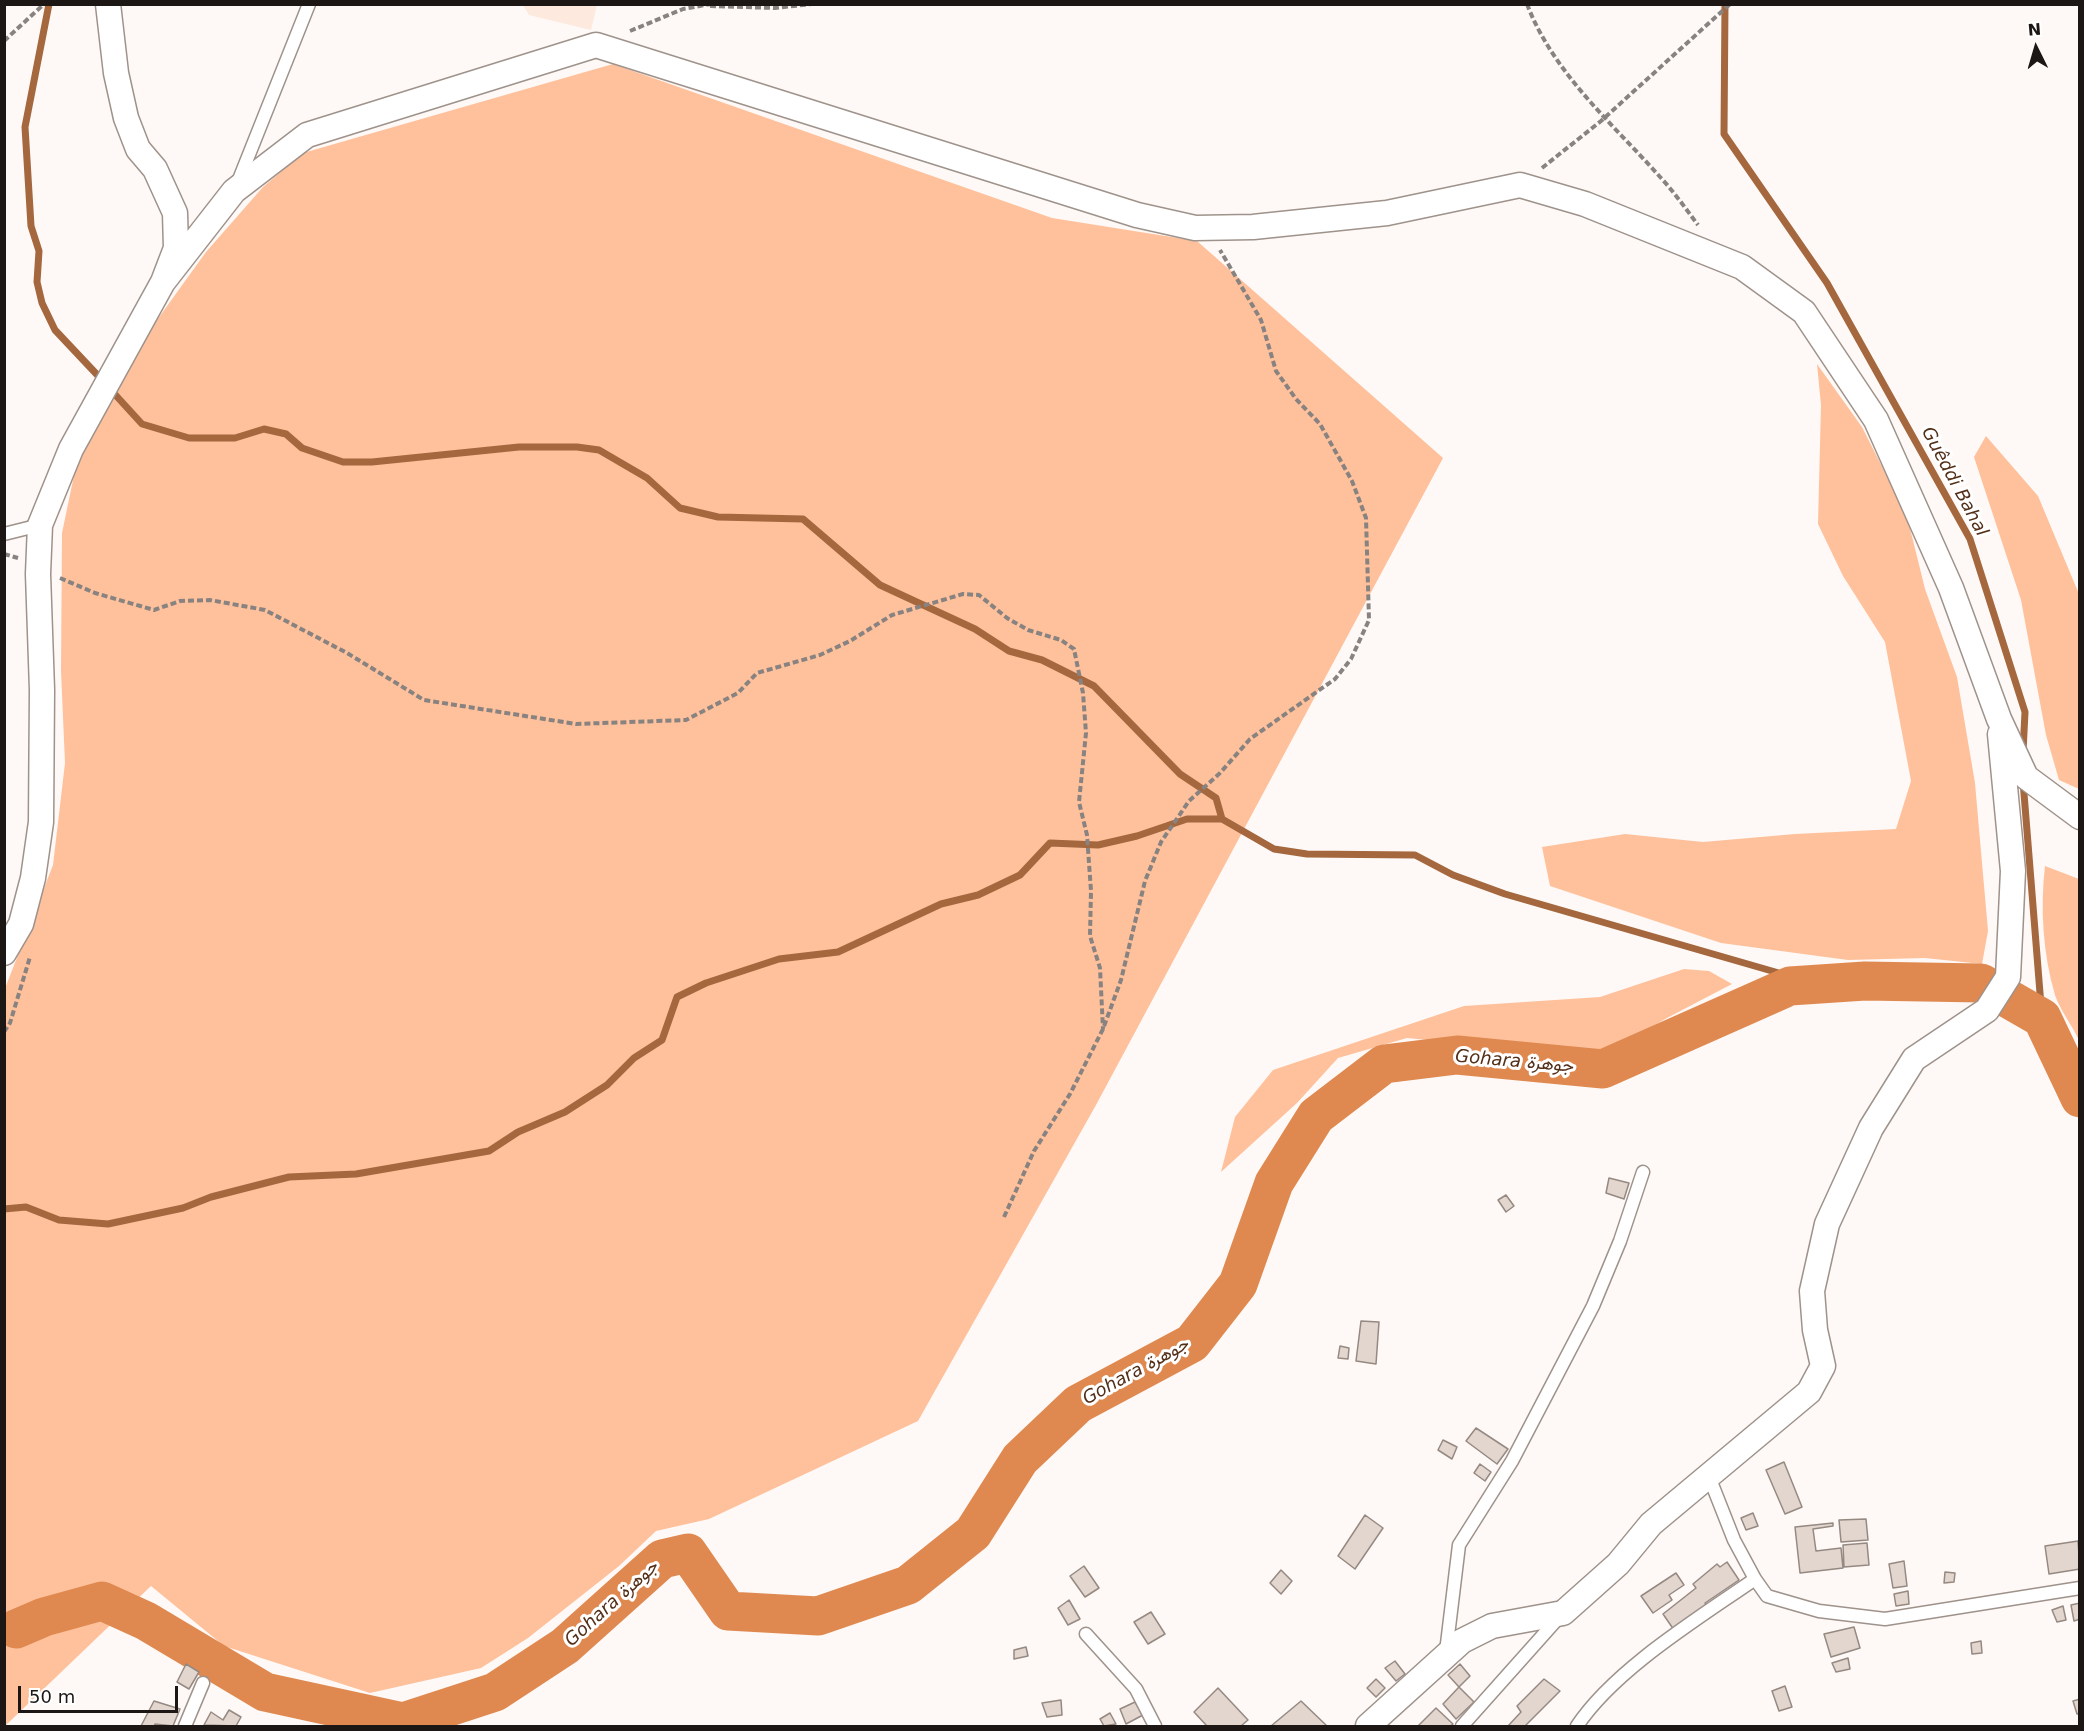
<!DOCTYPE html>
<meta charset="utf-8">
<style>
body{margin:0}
#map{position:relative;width:2084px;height:1731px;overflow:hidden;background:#fef9f6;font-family:"DejaVu Sans",sans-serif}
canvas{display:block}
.frame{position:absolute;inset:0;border:6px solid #1c1714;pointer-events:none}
.north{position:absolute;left:2006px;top:18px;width:60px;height:60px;-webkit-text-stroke:4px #fff;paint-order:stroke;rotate:355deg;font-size:16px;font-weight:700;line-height:24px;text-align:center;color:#1c1714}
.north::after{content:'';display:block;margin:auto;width:21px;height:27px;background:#1c1714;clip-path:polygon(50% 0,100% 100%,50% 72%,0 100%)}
.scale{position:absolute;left:18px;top:1686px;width:160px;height:27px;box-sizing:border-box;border:3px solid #1c1714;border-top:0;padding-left:8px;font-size:18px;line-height:21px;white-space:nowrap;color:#1c1714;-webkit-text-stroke:4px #fff;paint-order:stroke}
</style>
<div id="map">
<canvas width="2084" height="1731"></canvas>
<div class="frame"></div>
<div class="north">N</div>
<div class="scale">50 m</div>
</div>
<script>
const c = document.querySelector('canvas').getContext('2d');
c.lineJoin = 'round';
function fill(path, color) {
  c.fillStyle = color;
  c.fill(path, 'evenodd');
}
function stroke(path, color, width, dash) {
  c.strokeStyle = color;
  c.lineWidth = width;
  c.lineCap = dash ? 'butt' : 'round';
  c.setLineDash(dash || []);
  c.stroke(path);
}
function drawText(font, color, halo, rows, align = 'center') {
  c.font = font + ' "DejaVu Sans",Vazirmatn,sans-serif';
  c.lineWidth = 6;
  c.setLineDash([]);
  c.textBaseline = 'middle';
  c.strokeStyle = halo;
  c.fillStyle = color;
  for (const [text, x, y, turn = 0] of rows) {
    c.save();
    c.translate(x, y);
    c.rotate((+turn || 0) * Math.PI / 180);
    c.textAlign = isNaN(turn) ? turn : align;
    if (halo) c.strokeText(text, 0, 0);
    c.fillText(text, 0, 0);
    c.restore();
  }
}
const built = new Path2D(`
 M 523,5 L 597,5 L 591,30 L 529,15 Z`);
const green = new Path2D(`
 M 613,64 L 1052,218 L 1197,241 L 1443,458 L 1096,1105 L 918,1421 L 709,1519 L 656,1531 L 619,1566 L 528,1638 L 481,1668 L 370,1693 L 224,1646 L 151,1586 L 5,1726 L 4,991 L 53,865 L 65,763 L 61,671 L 62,533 L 77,461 L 139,345 L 206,252 L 263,187 L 303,153 Z
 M 1817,364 L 1862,427 L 1907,516 L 1925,589 L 1957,677 L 1975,783 L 1988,931 L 1982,964 L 1925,958 L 1848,960 L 1721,943 L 1550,886 L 1542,847 L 1625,834 L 1703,842 L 1795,834 L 1896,829 L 1911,781 L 1885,642 L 1843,576 L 1818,524 L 1821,405 Z
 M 1986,436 L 2038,496 L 2079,594 L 2079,789 L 2059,780 L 2046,735 L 2021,600 L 1974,457 Z
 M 2045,866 L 2079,879 L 2079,1040 C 2072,1025 2060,1010 2055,995 C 2043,954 2040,908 2045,866 Z
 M 1684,969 L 1709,971 L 1732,984 L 1667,1018 L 1601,1057 L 1407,1038 L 1338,1058 L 1297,1103 L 1221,1172 L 1235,1117 L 1273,1070 L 1464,1006 L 1600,997 Z`);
const stream = new Path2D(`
 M 49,4 L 25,127 L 31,226 L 39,251 L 37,282 L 42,303 L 55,330 L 103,381
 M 1725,4 L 1724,134 L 1827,283 L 1970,539 L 2025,712 L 2023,752
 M 110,389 L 142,424 L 189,438 L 235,438 L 264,429 L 286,434 L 302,448 L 343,462 L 372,462 L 519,447 L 577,447 L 599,450 L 647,478 L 680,508 L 718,517 L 803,519 L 880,585 L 975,629 L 1009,651 L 1042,660 L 1094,686 L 1180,774 L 1216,798 L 1222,819
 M 2023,781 L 2042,1018
 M 4,1209 L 26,1207 L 59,1220 L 108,1224 L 183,1208 L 211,1197 L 289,1177 L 356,1174 L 489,1151 L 518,1132 L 565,1112 L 607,1085 L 634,1058 L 662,1040 L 677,997 L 706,983 L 779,959 L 838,952 L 941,904 L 978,895 L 1020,875 L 1050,843 L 1098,845 L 1137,836 L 1187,819 L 1222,819 L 1274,849 L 1307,854 L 1415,855 L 1453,875 L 1505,894 L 1817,984
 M 4,1624 L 16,1629`);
const river = new Path2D(`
 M 16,1629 L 44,1617 L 102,1601 L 146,1621 L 265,1692 L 403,1722 L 495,1692 L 565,1646 L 662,1559 L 688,1553 L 728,1611 L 818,1616 L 908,1585 L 973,1533 L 1020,1459 L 1078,1404 L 1192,1343 L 1238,1284 L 1274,1183 L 1316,1116 L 1384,1064 L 1457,1055 L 1603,1069 L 1790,986 L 1865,981 L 1981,983 L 2042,1018 L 2080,1098`);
const building = new Path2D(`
 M 1609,1178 L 1629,1183 L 1624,1199 L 1606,1193 Z
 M 1506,1195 L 1514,1206 L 1506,1212 L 1498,1200 Z
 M 1361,1321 L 1379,1322 L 1376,1364 L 1356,1361 Z
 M 1340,1346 L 1349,1348 L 1348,1359 L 1338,1358 Z
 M 1476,1428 L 1508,1449 L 1497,1464 L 1466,1441 Z
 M 1443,1440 L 1457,1447 L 1452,1459 L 1438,1450 Z
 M 1784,1462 L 1802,1507 L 1785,1514 L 1766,1470 Z
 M 1480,1464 L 1491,1472 L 1485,1481 L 1474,1473 Z
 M 1753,1513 L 1758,1526 L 1746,1530 L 1741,1518 Z
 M 1365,1515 L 1383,1528 L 1355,1569 L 1338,1556 Z
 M 1866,1519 L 1868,1540 L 1841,1542 L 1839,1520 Z
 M 1833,1523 L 1833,1526 L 1813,1529 L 1816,1551 L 1841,1548 L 1843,1568 L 1800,1573 L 1795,1527 Z
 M 2078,1541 L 2080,1569 L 2049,1574 L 2045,1546 Z
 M 1867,1543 L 1869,1565 L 1844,1567 L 1843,1545 Z
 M 1904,1561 L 1907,1586 L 1893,1588 L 1889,1564 Z
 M 1727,1562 L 1739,1580 L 1705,1603 L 1707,1607 L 1674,1630 L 1663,1614 L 1696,1588 L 1693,1584 L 1717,1564 L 1720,1567 Z
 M 1084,1566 L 1099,1588 L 1085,1597 L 1070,1576 Z
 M 1281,1570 L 1292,1581 L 1281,1594 L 1270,1583 Z
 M 1945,1572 L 1955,1573 L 1954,1582 L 1944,1583 Z
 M 1676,1573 L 1684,1585 L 1669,1595 L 1672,1600 L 1653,1613 L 1641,1596 Z
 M 1908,1591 L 1909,1604 L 1896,1606 L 1894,1594 Z
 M 1069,1600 L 1080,1619 L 1068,1625 L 1058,1608 Z
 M 2080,1603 L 2080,1619 L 2074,1621 L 2071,1605 Z
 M 2063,1606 L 2066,1620 L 2057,1622 L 2052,1610 Z
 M 1151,1612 L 1165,1634 L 1148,1644 L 1134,1622 Z
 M 1854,1627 L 1860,1648 L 1831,1657 L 1824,1634 Z
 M 1981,1641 L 1982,1653 L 1972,1654 L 1971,1643 Z
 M 1026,1647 L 1028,1656 L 1014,1659 L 1014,1650 Z
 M 1848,1658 L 1850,1669 L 1836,1672 L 1832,1663 Z
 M 1395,1661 L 1405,1674 L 1396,1681 L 1385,1668 Z
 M 186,1664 L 199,1672 L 189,1689 L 177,1682 Z
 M 1460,1664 L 1470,1676 L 1459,1687 L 1448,1675 Z
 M 1376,1679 L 1385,1688 L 1376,1697 L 1367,1688 Z
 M 1544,1679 L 1560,1691 L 1525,1726 L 1508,1726 L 1521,1712 L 1517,1706 Z
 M 1785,1686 L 1792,1707 L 1779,1711 L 1772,1691 Z
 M 1459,1687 L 1474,1702 L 1456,1719 L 1443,1704 Z
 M 1218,1688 L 1248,1720 L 1241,1726 L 1207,1726 L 1194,1712 Z
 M 2080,1699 L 2080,1713 L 2077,1714 L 2073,1701 Z
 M 1061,1700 L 1062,1715 L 1047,1717 L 1042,1703 Z
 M 154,1701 L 180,1709 L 173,1726 L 155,1724 L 154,1726 L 141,1726 Z
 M 1301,1701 L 1327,1726 L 1271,1726 Z
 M 1135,1702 L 1143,1715 L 1126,1724 L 1120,1709 Z
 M 1436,1708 L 1453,1724 L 1450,1726 L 1418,1726 Z
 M 229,1710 L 241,1717 L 236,1726 L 204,1725 L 211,1712 L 223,1720 Z
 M 1110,1713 L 1116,1724 L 1104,1726 L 1100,1719 Z`);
const path = new Path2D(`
 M 1527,4 C 1553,73 1613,124 1661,178 C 1674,192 1686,209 1698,225
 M 710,6 L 775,8 L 812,4
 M 630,31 L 683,9 L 711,4
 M 4,41 L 44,4
 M 1542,168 L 1601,121 L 1730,4
 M 4,554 L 18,558
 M 60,578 L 95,593 L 154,610 L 180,601 L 210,600 L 265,610 L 347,653 L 424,700 L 576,724 L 686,720 L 738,693 L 757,673 L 820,655 L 850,641 L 892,615 L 963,594 L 979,595 L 1007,618 L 1028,630 L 1061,640 L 1074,649 L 1083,693 L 1086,733 L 1079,802 L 1087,835 L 1091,891 L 1090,936 L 1100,968 L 1103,1029
 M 4,1032 L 10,1023 L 30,957
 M 1004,1217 L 1034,1151 L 1070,1094 L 1103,1029 L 1121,980 L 1145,881 L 1161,842 L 1189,801 L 1220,773 L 1250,739 L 1335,679 L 1351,659 L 1369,620 L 1366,518 L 1352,481 L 1320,424 L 1296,399 L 1276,371 L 1261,320 L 1220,250`);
const lane = new Path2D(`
 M 238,182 L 309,4
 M 4,534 L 40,525
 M 1755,1579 L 1767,1596 L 1819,1611 L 1885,1619 L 2080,1588
 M 1086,1634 L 1136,1689 L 1155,1726
 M 1446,1652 L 1459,1545 L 1512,1461 L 1593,1306 L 1620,1241 L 1643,1172
 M 185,1726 L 203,1683
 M 1462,1726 L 1561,1615
 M 1577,1726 C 1615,1669 1699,1618 1755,1579 L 1734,1540 L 1708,1474`);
const street = new Path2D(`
 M 163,282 L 234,191 L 307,135 L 596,45 L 1137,215 L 1195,228 L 1253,227 L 1387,213 L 1520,185 L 1585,204 L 1742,267 L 1804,312 L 1876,420 L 1951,588 L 1999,719 L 2026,777 L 2080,817
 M 4,953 L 21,924 L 33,878 L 41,822 L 42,690 L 38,574 L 40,525 L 71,449 L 163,282 L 176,248 L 175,213 L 155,169 L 138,149 L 126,118 L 116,73 L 108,4
 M 1368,1726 L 1462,1641 L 1492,1626 L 1563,1613 L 1618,1564 L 1651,1524 L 1809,1392 L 1823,1366 L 1815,1330 L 1812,1291 L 1827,1224 L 1871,1128 L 1914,1059 L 1987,1010 L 2008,977 L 2013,871 L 2000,734`);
const waterNames = [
 ["Guêddi Bahal",1954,482,62],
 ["Gohara جوهرة",1514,1062,5],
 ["Gohara جوهرة",1136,1372,-29],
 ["Gohara جوهرة",612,1604,-42]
];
fill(built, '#fde9dd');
fill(green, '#fec19c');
stroke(stream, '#a4673e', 7);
stroke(river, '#df8950', 39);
fill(building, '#e3d6cf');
stroke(building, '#958982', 1.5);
stroke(lane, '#9e928b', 15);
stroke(street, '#9e928b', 27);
stroke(path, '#888380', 4, [6, 3]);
stroke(lane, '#fff', 12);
stroke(street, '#fff', 24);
drawText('italic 18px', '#532f18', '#fff', waterNames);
</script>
